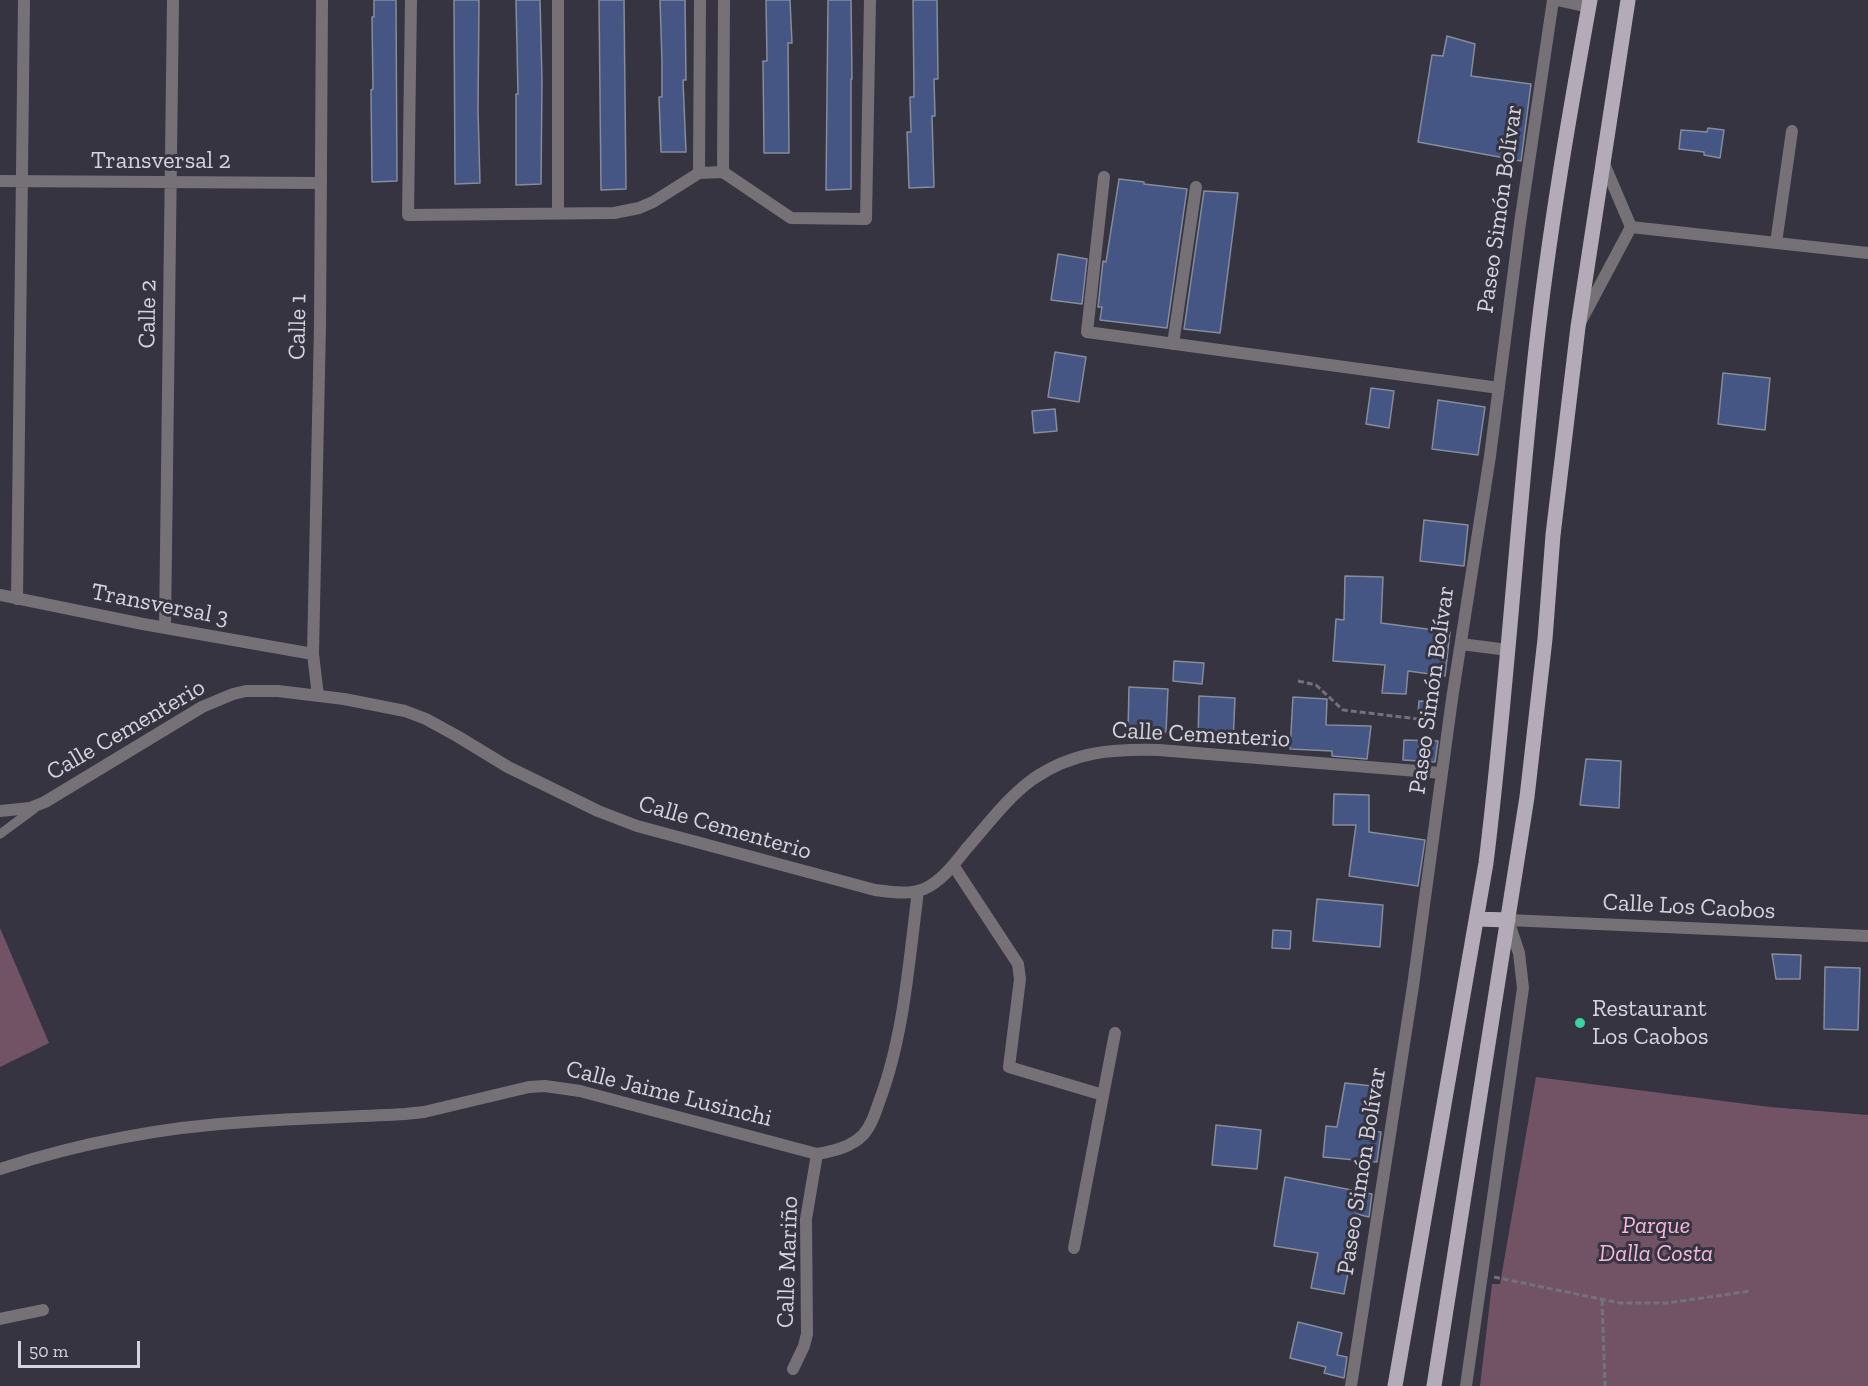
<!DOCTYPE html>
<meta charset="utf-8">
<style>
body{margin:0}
#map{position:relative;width:1868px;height:1386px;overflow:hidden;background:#363441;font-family:"Zilla Slab",serif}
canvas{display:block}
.scale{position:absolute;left:18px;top:1341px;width:122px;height:27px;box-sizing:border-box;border:3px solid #d5d4dd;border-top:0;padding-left:8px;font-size:18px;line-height:21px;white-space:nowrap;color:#d5d4dd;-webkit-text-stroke:4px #363441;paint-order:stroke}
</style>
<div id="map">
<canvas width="1868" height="1386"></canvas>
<div class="scale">50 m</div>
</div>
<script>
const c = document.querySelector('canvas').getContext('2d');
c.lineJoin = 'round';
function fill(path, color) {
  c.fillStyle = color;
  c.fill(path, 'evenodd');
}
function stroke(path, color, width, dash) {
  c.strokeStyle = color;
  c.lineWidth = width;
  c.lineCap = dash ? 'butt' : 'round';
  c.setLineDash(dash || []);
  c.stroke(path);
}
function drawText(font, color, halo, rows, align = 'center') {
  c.font = font + ' "Zilla Slab",serif';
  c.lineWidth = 6;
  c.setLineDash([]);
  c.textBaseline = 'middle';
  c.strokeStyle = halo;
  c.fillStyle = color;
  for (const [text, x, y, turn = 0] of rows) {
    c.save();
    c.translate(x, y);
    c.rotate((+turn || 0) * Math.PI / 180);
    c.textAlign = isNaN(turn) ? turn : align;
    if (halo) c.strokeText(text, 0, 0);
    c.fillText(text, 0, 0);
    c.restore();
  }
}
const green = new Path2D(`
 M 0,928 L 49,1043 L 0,1067 Z
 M 1536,1077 L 1770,1107 L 1868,1115 L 1868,1386 L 1480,1386 L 1492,1284 L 1500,1284 Z`);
const building = new Path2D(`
 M 374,0 L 396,0 L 397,181 L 372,182 L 371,90 L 373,89 L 372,17 L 374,17 Z
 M 454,0 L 479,0 L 478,110 L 480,183 L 455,184 Z
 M 516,0 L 540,0 L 542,80 L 541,184 L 516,185 L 516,94 L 518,94 Z
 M 599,0 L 624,0 L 626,189 L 601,190 Z
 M 660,0 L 685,0 L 686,80 L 683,80 L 686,152 L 661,152 L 659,97 L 662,97 L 662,62 Z
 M 766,0 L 790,0 L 792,43 L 788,43 L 789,153 L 764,153 L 763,61 L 767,61 Z
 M 828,0 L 851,0 L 852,79 L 851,79 L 851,189 L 826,190 Z
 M 913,0 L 937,0 L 938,79 L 934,79 L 935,116 L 932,116 L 934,187 L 909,188 L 907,132 L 911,132 L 910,97 L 914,97 Z
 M 1447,36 L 1475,44 L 1471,76 L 1531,84 L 1521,161 L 1418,142 L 1432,55 L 1443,56 Z
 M 1708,128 L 1724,130 L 1720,158 L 1704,155 L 1704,152 L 1679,149 L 1681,130 L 1707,132 Z
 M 1119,179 L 1144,182 L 1144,184 L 1187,189 L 1167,328 L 1100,320 L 1102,307 L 1098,307 L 1103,261 L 1106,262 Z
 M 1204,191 L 1238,193 L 1220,333 L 1184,329 Z
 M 1058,254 L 1087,259 L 1082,304 L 1051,300 Z
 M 1055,352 L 1086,357 L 1079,402 L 1048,397 Z
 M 1723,373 L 1770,378 L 1765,430 L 1718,424 Z
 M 1371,388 L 1394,391 L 1389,428 L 1366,424 Z
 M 1438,400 L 1485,407 L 1478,455 L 1432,449 Z
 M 1055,409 L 1057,431 L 1034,433 L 1032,411 Z
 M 1424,520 L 1468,525 L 1464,566 L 1420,561 Z
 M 1345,576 L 1383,577 L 1381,623 L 1450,632 L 1445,676 L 1408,671 L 1406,694 L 1382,693 L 1385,665 L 1333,661 L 1336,619 L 1344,620 Z
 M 1174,661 L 1204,663 L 1202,684 L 1173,681 Z
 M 1129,687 L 1168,689 L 1166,732 L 1128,731 Z
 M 1199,696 L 1235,698 L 1233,744 L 1198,742 Z
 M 1293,697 L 1327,699 L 1326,725 L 1371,726 L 1367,759 L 1332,756 L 1332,751 L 1290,749 Z
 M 1419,701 L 1434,702 L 1433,720 L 1418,714 Z
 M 1404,740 L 1438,741 L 1435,762 L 1403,760 Z
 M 1586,759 L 1621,761 L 1619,808 L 1580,805 Z
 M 1334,794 L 1369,795 L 1369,832 L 1425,840 L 1418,886 L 1349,876 L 1356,825 L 1333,825 Z
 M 1317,899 L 1383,905 L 1380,947 L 1313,941 Z
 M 1273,930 L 1291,931 L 1290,949 L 1272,948 Z
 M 1772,954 L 1801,955 L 1800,979 L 1776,979 Z
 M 1825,967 L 1860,968 L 1858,1030 L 1824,1029 Z
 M 1345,1083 L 1382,1087 L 1374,1131 L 1381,1132 L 1377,1162 L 1323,1157 L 1326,1126 L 1337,1127 Z
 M 1216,1125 L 1261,1130 L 1257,1169 L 1212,1165 Z
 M 1285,1177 L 1372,1194 L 1369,1217 L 1356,1214 L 1346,1268 L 1349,1268 L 1344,1294 L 1311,1288 L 1318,1253 L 1274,1246 Z
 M 1298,1322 L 1342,1333 L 1337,1355 L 1347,1357 L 1344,1378 L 1324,1373 L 1326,1367 L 1290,1358 Z`);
const path = new Path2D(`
 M 1298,681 L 1316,685 L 1343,710 L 1435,721
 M 1494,1277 L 1620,1303 L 1667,1303 L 1751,1291
 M 1602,1300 L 1605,1386`);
const service = new Path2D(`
 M 0,834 L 34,809`);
const minor = new Path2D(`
 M 411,0 L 408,215 L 614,213 L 639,208 L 653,202 L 699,173 L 723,172 L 791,218 L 866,219 L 870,0
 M 1557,0 L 1589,7
 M 1602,159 L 1631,227
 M 723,172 L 724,0
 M 699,173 L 700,0
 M 1104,177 L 1087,332 L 1499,388
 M 0,181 L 321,183
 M 558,214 L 558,0
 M 1631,227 L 1868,253
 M 1776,243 L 1792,131
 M 1581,321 L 1631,227
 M 1173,344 L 1196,187
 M 0,595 L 143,624 L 313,654
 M 17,599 L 24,0
 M 165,628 L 173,0
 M 1461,644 L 1508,650
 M 318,696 L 313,654 L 320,326 L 322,0
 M 0,811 L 30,808 L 45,802 L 202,707 L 233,694 L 246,691 L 278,691 L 344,699 L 405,711 L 426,719 L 457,736 L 508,767 L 598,811 L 637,826 L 875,890 C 891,892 909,895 924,889 C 942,881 955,863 967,848 C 988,824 1007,798 1033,779 C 1074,751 1112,749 1159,750 L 1442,773
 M 953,865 L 1018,964 L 1020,979 L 1009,1067 L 1103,1095
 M 0,1169 C 80,1143 162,1127 246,1122 C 299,1118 352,1117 405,1114 L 424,1112 L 529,1087 L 545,1086 L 580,1091 L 817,1154 C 834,1151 851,1147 863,1135 C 871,1126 875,1114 879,1102 C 904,1037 909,960 918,891
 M 1074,1248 L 1115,1033
 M 0,1319 L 43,1310
 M 793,1369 L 804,1346 L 807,1334 L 806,1219 L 817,1154
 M 1351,1386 L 1413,986 L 1452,699 L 1490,456 L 1520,223 L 1553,0
 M 1466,1386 L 1523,988 L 1519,953 L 1508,920 L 1868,936`);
const primary = new Path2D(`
 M 1477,919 L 1508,920
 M 1395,1386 L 1486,863 C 1507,692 1517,520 1536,349 C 1549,232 1569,116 1590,0
 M 1434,1386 L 1527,797 L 1545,639 L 1553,535 L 1578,327 L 1628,0`);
const markers = [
 [1580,1023,6,"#3ad4a4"]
];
const streetNames = [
 ["Transversal 2",161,161],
 ["Paseo Simón Bolívar",1500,209,-82],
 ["Calle 2",148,314,-89],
 ["Calle 1",298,327,-89],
 ["Transversal 3",160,605,11],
 ["Paseo Simón Bolívar",1432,690,-82],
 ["Calle Cementerio",126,730,-30],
 ["Calle Cementerio",1201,735,3],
 ["Calle Cementerio",725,828,16],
 ["Calle Los Caobos",1689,907,3],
 ["Calle Jaime Lusinchi",669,1094,14],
 ["Paseo Simón Bolívar",1362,1171,-81],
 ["Calle Mariño",788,1262,-88]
];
const poiNames = [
 ["Restaurant",1592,1009],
 ["Los Caobos",1592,1037]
];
const parkNames = [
 ["Parque",1656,1226],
 ["Dalla Costa",1656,1254]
];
fill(green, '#725366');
fill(building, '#455684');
stroke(building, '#858c9b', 1.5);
stroke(path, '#72717c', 3, [6, 3]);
stroke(service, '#767177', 9);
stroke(minor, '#767177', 12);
stroke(primary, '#b4abb8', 15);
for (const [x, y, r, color] of markers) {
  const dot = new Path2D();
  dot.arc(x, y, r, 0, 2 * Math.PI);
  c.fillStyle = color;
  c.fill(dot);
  stroke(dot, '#363441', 2);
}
drawText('24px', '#d5d4dd', '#363441', streetNames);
drawText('24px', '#d5d4dd', '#363441', poiNames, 'left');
drawText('italic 24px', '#f6b8dd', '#363441', parkNames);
</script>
